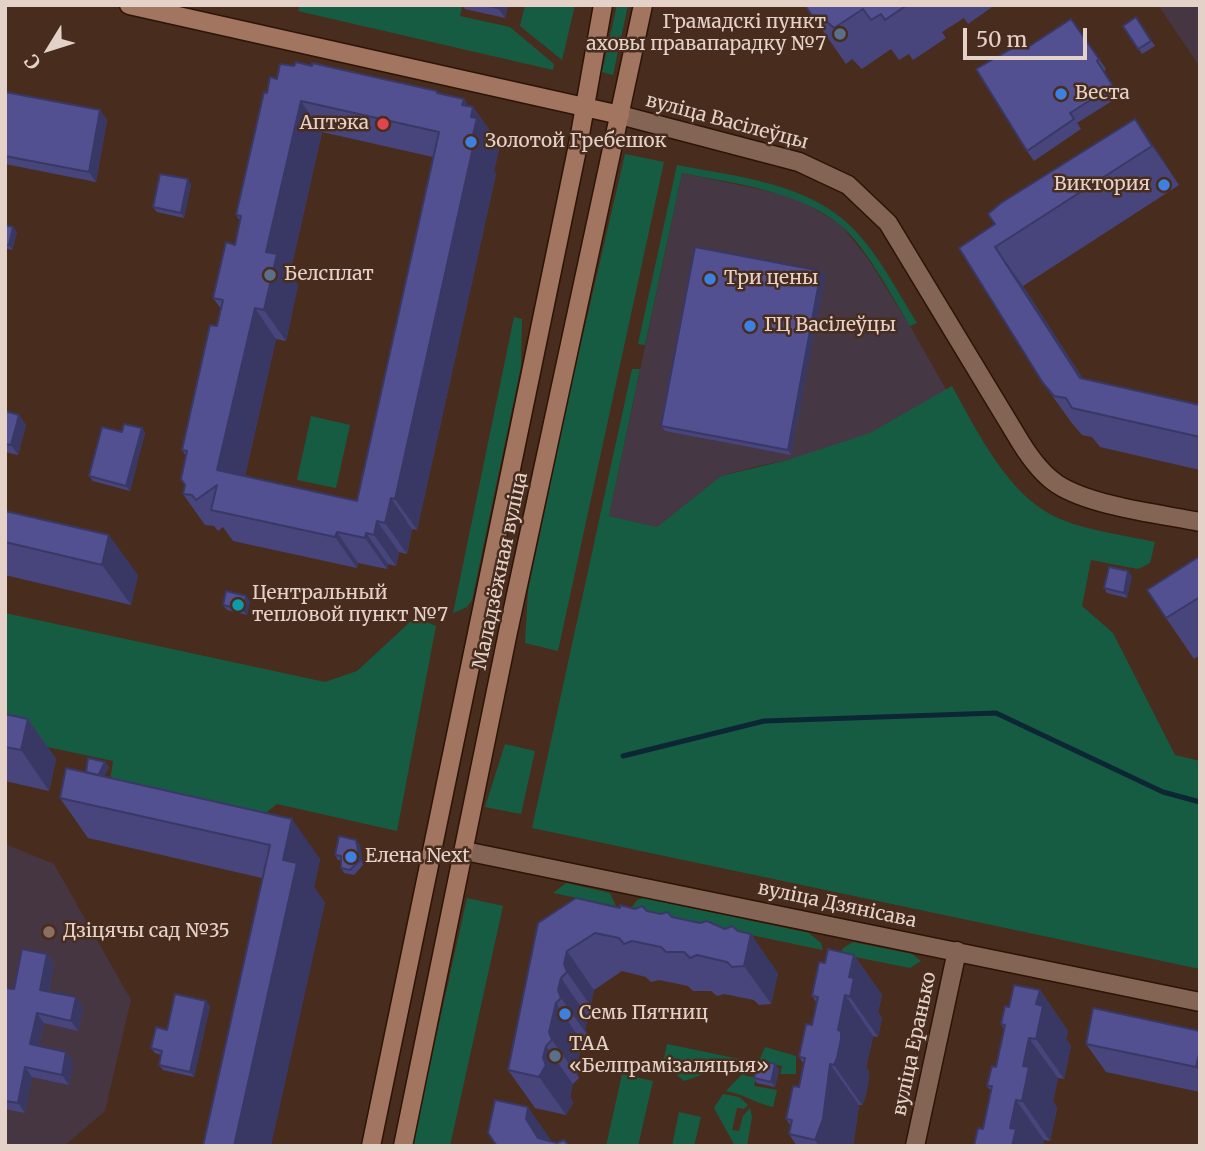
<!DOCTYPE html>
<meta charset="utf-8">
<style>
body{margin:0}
#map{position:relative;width:1205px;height:1151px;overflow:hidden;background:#482d1e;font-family:Merriweather,serif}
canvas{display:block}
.frame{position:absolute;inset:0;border:7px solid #e4d2c9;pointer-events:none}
.north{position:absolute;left:14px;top:14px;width:70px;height:70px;-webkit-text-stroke:5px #482d1e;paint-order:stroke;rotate:232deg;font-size:19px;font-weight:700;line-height:28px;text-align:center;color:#e4d2c9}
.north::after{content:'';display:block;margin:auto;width:24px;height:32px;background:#e4d2c9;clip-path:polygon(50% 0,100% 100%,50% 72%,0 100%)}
.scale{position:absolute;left:963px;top:28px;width:124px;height:32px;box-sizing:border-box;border:4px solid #e4d2c9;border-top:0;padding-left:9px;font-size:21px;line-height:24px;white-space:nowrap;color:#e4d2c9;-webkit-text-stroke:5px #482d1e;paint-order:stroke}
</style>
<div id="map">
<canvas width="1205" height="1151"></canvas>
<div class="frame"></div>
<div class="north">С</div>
<div class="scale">50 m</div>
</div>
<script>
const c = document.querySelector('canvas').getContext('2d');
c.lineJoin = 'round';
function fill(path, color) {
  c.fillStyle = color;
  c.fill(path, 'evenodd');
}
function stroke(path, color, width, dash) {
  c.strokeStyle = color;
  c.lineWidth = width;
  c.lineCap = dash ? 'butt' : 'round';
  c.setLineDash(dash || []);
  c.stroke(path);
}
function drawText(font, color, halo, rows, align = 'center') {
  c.font = font + ' Merriweather,serif';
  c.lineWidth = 5;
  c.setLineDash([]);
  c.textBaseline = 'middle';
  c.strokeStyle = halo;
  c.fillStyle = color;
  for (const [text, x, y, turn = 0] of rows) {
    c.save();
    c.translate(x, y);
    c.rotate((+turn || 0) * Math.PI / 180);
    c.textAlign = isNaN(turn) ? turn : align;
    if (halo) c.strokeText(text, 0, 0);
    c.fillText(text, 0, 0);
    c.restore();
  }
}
const commercial = new Path2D(`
 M 682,173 L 795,197 L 841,225 L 868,259 L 910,326 L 977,444 L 788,460 L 758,466 L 721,476 L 657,527 L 609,516 Z`);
const education = new Path2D(`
 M 1158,5 L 1200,5 L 1200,67 Z
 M 5,844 L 54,864 L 131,1000 L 105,1111 L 64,1146 L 5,1146 Z`);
const green = new Path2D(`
 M 300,5 L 462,5 L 460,16 L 510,27 L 554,64 L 553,70 L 298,11 Z
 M 525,5 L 575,5 L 562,60 L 520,26 Z
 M 617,5 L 628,5 L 613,75 L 602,72 Z
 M 625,154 L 664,162 L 558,651 L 525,643 L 528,591 L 567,404 Z
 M 677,165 C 733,176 800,182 845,221 C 875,247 896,289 917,323 L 910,326 C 893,298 864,243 839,224 C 795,190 736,184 682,173 L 645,345 L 638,344 Z
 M 514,317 L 522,319 L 521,366 L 472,600 L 467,607 L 453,613 Z
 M 632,369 L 640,369 L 609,516 L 657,527 L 721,476 L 788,460 L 870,433 L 952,386 C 977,431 1009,498 1060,519 C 1089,531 1124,535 1155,542 L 1150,563 L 1138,569 L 1091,560 L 1082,606 L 1113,633 L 1175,755 L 1200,761 L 1200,969 L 532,828 Z
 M 311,416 L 350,425 L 336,488 L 297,480 Z
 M 5,613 L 325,682 L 357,671 L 410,622 L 422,620 L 436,626 L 397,831 L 277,804 L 263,815 L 110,781 L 113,761 L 5,738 Z
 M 505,744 L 535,751 L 521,814 L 485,807 Z
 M 566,883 L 610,893 L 616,906 L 553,893 Z
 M 467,898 L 503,906 L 450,1146 L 412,1146 Z
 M 644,898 L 809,933 L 821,943 L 823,950 L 630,910 L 637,900 Z
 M 853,942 L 912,954 L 921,961 L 910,968 L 840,954 L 843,948 Z
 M 667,1044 L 744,1060 L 684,1081 L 663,1063 Z
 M 765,1047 L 796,1056 L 796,1074 L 780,1074 L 782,1066 L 759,1061 Z
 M 748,1068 L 745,1076 L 756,1077 L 754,1086 L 777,1090 L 773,1107 C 755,1103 744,1094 726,1091 Z
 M 622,1074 L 653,1081 L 638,1146 L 606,1146 Z
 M 723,1094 L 739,1097 L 748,1105 L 744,1109 L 737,1108 L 732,1130 L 739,1131 L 743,1116 L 750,1108 L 752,1117 L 747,1146 L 735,1146 L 714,1108 Z
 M 679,1112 L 701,1117 L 694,1146 L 672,1146 Z`);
const stream = new Path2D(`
 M 623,756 L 764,721 L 996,713 L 1163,792 L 1200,802`);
const street = new Path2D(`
 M 620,115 L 799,162 L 848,185 L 888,223 L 1021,443 C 1031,459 1042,474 1057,484 C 1090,506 1160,514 1200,522
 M 465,851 L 1200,1002
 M 915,1146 L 957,951`);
const secondary = new Path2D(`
 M 129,5 L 620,115
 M 371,1146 L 579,140 L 603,5
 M 403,1146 L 508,632 L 643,5`);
const wall = new Path2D(`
 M 462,5 L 508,5 L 505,18 L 465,9 Z
 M 805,5 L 995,5 L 968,24 L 964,18 L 942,32 L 946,38 L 913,60 L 909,54 L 899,60 L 891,49 L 862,69 L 852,59 L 846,64 Z
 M 1136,17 L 1155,46 L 1142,54 L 1123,26 Z
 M 1071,19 L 1106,69 L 1104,71 L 1120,96 L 1077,123 L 1081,129 L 1034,161 L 1027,151 L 1028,47 Z
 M 277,79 L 437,91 L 439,94 L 473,107 L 495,138 L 494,142 L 499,149 L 494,171 L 496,174 L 417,530 L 412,529 L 407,554 L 399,552 L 396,566 L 388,564 L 387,569 L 358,563 L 357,568 L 233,541 L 223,527 L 218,531 L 214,526 L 205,525 L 183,494 L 185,485 L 186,456 L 182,450 L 221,309 L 213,298 L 235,245 L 240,221 L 236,215 L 267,93 ZM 322,132 L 433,157 L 357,501 L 245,476 L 276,339 L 286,341 L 298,285 L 290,273 Z
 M 5,92 L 100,110 L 107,120 L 96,182 L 5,164 Z
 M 1135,119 L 1179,185 L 1023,286 L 1083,379 L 1200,405 L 1200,470 L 1100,447 L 1092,437 L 1082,435 L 1071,422 L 1043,383 L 959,248 L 995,224 Z
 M 191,184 L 184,218 L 157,212 L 153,207 Z
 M 5,225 L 17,232 L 12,250 L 5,248 Z
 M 821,271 L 825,276 L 791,455 L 665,431 L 661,426 Z
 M 5,411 L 19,415 L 26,425 L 18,455 L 5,452 Z
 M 142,428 L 145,433 L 130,491 L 93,481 L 89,476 L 122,432 Z
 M 5,511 L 138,575 L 131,605 L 5,575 Z
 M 1200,556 L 1200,655 L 1194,659 L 1147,590 Z
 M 1132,576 L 1127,598 L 1107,593 L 1104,588 Z
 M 250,601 L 247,615 L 227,610 L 223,605 Z
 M 5,714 L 28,719 L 56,759 L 49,791 L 5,781 Z
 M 105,762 L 109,767 L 104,776 L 320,859 L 314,887 L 325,903 L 262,878 L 88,838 L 60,798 L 86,772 Z
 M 360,845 L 363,865 L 354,875 L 344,873 L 341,868 L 341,860 L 338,860 L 335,855 Z
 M 620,908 L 647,911 L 672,917 L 778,973 L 771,1004 L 759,1005 L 754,1000 L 724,994 L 717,996 L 711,991 L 693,991 L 688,986 L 659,980 L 651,982 L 646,977 L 622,971 L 594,990 L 591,1003 L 594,1011 L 588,1017 L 585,1029 L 588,1036 L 582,1042 L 576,1070 L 579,1078 L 573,1084 L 570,1097 L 573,1103 L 566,1115 L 535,1108 L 508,1070 L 538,923 Z
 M 47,954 L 54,964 L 49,991 L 76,997 L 83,1007 L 78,1031 L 44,1023 L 39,1046 L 66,1052 L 73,1062 L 69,1085 L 32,1077 L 25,1113 L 5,1109 L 5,988 L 14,989 Z
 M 854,955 L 882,995 L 878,1012 L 882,1018 L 878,1037 L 873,1036 L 866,1068 L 869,1071 L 869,1079 L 865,1098 L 862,1105 L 859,1105 L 853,1146 L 797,1146 L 789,1134 L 791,1126 L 786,1119 L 799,1087 L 804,1064 L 799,1057 L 812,1025 L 817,1003 L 812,996 Z
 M 1040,990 L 1068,1031 L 1066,1039 L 1071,1046 L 1064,1079 L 1058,1078 L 1053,1101 L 1057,1108 L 1050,1141 L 983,1129 L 991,1091 L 987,1086 L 996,1067 L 1004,1029 L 1001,1024 L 1009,1007 Z
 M 210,1006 L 194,1077 L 163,1070 L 159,1065 L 161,1055 L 155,1053 L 151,1048 L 167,1030 Z
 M 1200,1031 L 1200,1092 L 1106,1072 L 1086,1044 Z
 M 779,1069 L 775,1087 L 757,1083 L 754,1078 Z`);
const shadedWall = new Path2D(`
 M 498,5 L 508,5 L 505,18 L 498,8 Z
 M 464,99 L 472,111 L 473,107 L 495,138 L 494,142 L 499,149 L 494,171 L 496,174 L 417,530 L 395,499 L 471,143 L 462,105 Z
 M 301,101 L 322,132 L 290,273 L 298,285 L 286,341 L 264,310 L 266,252 Z
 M 100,110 L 107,120 L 96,182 L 89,172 Z
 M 1135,119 L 1162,158 L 1179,185 L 1152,146 Z
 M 188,179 L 191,184 L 184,218 L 181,213 Z
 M 13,227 L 17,232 L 12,250 L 9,245 Z
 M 995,247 L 1023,286 L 1107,417 L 1080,378 Z
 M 821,271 L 825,276 L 791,455 L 788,450 Z
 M 255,308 L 276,339 L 239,502 L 217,470 Z
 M 19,415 L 26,425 L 18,455 L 11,445 Z
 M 142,428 L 145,433 L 130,491 L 126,486 Z
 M 391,498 L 412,529 L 407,554 L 385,523 Z
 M 377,521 L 399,552 L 396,566 L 374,535 Z
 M 337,532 L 358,563 L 357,568 L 335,537 Z
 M 366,533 L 388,564 L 387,569 L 365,538 Z
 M 109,535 L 138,575 L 131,605 L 102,565 Z
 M 1128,571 L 1132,576 L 1127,598 L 1124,593 Z
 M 246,596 L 250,601 L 247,615 L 243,610 Z
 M 28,719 L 56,759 L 49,791 L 21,750 Z
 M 105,762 L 109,767 L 103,779 L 99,774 Z
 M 292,819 L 320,859 L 314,887 L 325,903 L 271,1146 L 234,1146 L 283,860 Z
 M 356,840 L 360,845 L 363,865 L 360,860 Z
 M 751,934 L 778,973 L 771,1004 L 744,966 Z
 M 567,951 L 594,990 L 591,1003 L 594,1011 L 567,972 L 564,964 Z
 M 47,954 L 54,964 L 47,1000 L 40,990 Z
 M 854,955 L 882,995 L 878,1012 L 882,1018 L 878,1037 L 850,997 L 849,977 Z
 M 561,978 L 588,1017 L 585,1029 L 588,1036 L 561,998 L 558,990 Z
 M 1040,990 L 1068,1031 L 1066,1039 L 1071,1046 L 1064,1079 L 1036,1039 L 1036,1004 Z
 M 845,995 L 873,1036 L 866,1068 L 869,1071 L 869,1079 L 865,1098 L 862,1105 L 834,1065 L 838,1030 Z
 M 76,997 L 83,1007 L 78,1031 L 71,1021 Z
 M 206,1001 L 210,1006 L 194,1077 L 190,1072 Z
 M 556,1003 L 582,1042 L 576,1070 L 579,1078 L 552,1040 L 549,1032 Z
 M 37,1013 L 44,1023 L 37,1054 L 30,1044 Z
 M 1029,1038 L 1058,1078 L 1053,1101 L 1057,1108 L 1050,1141 L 1022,1101 L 1023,1066 Z
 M 546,1046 L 573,1084 L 570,1097 L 573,1103 L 566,1115 L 539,1077 Z
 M 1200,1050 L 1200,1073 L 1196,1067 Z
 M 66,1052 L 73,1062 L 69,1085 L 62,1075 Z
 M 775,1064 L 779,1069 L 775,1087 L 771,1082 Z
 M 830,1064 L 859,1105 L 853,1146 L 819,1146 L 815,1140 Z
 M 25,1067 L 32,1077 L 25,1113 L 18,1103 Z
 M 1016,1100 L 1044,1140 L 1043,1146 L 1012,1146 L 1010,1128 Z
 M 528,1107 L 555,1146 L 543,1146 L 526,1119 Z`);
const building = new Path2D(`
 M 485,5 L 498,5 L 498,8 Z
 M 805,5 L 907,5 L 885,20 L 881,14 L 871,20 L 863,9 L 834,28 L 824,19 L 817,23 Z
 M 1136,17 L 1151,41 L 1138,49 L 1123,26 Z
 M 1071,19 L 1099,59 L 1097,61 L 1113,86 L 1070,113 L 1074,119 L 1027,151 L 976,69 L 1025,41 L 1028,47 Z
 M 296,62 L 312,66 L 312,63 L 437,91 L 437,93 L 464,99 L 462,105 L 473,107 L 471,117 L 477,118 L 471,143 L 474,143 L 395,499 L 391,498 L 385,523 L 377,521 L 374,535 L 366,533 L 365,538 L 337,532 L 335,537 L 211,510 L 217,485 L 196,500 L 192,495 L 183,494 L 185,485 L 181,479 L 187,451 L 182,450 L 210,325 L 217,326 L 223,300 L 213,298 L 226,242 L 235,245 L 241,216 L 236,215 L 264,92 L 267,93 L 270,77 L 277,79 L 280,64 L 294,66 ZM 301,101 L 439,132 L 357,501 L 217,470 L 255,308 L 264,310 L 277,254 L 266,252 Z
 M 5,92 L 100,110 L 89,172 L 5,156 Z
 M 1135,119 L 1152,146 L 995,247 L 1080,378 L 1200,405 L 1200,437 L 1072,408 L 1066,398 L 1054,396 L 1043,383 L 959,248 L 995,224 L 988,214 L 1001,203 Z
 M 160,174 L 188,179 L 181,213 L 153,207 Z
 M 5,225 L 13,227 L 9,245 L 5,244 Z
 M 695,247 L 821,271 L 788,450 L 661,426 Z
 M 5,411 L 19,415 L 11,445 L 5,444 Z
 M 124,424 L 142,428 L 126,486 L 89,476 L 102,427 L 122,432 Z
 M 5,511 L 109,535 L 102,565 L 5,542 Z
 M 1200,556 L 1200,597 L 1166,618 L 1147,590 Z
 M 1109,567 L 1128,571 L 1124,593 L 1104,588 Z
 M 226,591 L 246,596 L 243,610 L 223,605 Z
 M 5,714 L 28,719 L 21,750 L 5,747 Z
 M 88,758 L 105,762 L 99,774 L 98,775 L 86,772 Z
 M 66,768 L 292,819 L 283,860 L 297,863 L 234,1146 L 203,1146 L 270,845 L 60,798 Z
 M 339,836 L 356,840 L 360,860 L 350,870 L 341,868 L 341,856 L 335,855 Z
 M 576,898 L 620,908 L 620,905 L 635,909 L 642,906 L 647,911 L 661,914 L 667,912 L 672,917 L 700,923 L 707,921 L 725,929 L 732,926 L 738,931 L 751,934 L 744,966 L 732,967 L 727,962 L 697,955 L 690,958 L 684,952 L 666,952 L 661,947 L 632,941 L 624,944 L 619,938 L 595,933 L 567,951 L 564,964 L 567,972 L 561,978 L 558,990 L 561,998 L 556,1003 L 549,1032 L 552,1040 L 546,1046 L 543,1058 L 546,1065 L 539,1077 L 508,1070 L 538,923 Z
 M 22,949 L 47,954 L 40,990 L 76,997 L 71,1021 L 37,1013 L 30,1044 L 66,1052 L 62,1075 L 25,1067 L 18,1103 L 5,1101 L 5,988 L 14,989 Z
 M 828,949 L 854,955 L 849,977 L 854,978 L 850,997 L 845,995 L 838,1030 L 841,1031 L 841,1039 L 837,1058 L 834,1065 L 830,1064 L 823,1119 L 815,1140 L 789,1134 L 792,1120 L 786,1119 L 793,1086 L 799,1087 L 805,1058 L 799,1057 L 806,1024 L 812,1025 L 818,997 L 812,996 L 819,962 L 825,963 Z
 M 1014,985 L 1040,990 L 1036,1004 L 1043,1006 L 1036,1039 L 1029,1038 L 1023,1066 L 1029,1067 L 1022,1101 L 1016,1100 L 1010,1128 L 1016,1129 L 1012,1146 L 974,1146 L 978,1128 L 983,1129 L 992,1086 L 987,1086 L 992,1066 L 996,1067 L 1005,1025 L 1001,1024 L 1005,1006 L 1009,1007 Z
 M 175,994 L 206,1001 L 190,1072 L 159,1065 L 162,1051 L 151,1048 L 156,1027 L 167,1030 Z
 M 1093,1008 L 1200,1031 L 1200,1050 L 1196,1067 L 1086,1044 Z
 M 758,1060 L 775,1064 L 771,1082 L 754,1078 Z
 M 495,1100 L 528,1107 L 526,1119 L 538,1138 L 557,1143 L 564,1140 L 569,1146 L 497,1146 L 488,1133 Z`);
const markers = [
 [840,34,7,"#5c6f8a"],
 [1061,94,7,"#3f7fe0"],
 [383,124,7,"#e0444e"],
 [471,142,7,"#3f7fe0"],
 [1164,185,7,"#3f7fe0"],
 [270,275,7,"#5c6f8a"],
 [710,279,7,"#3f7fe0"],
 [750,326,7,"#3f7fe0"],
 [238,605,7,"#0f9aa8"],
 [351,857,7,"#3f7fe0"],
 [49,932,7,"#8d6e63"],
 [565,1014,7,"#3f7fe0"],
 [555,1056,7,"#5c6f8a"]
];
const poiNames = [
 ["Грамадскі пункт",826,23,"right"],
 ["аховы правапарадку №7",826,45,"right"],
 ["Веста",1075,94],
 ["Аптэка",369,124,"right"],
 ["Золотой Гребешок",485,142],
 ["Виктория",1150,185,"right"],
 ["Белсплат",284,275],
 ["Три цены",724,279],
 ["ГЦ Васілеўцы",764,326],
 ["Центральный",252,594],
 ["тепловой пункт №7",252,616],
 ["Елена Next",365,857],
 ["Дзіцячы сад №35",63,932],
 ["Семь Пятниц",579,1014],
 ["ТАА",569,1045],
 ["«Белпрамізаляцыя»",569,1067]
];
const streetNames = [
 ["вуліца Васілеўцы",727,122,15],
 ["Маладзёжная вуліца",501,571,-78],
 ["вуліца Дзянісава",837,905,12],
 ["вуліца Еранько",915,1044,-78]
];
fill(commercial, '#453744');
fill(education, '#463642');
fill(green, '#165c43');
stroke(stream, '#0d2634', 5);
stroke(street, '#2d1406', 21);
stroke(secondary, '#2d1406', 21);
stroke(street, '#846555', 18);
stroke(secondary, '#a1755f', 18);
fill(wall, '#47457c');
fill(shadedWall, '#393865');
fill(building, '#525090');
stroke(building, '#393865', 2);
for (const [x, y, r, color] of markers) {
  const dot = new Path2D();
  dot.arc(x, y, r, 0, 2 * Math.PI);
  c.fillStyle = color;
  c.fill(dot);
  stroke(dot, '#482d1e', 2.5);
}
drawText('19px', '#e4d2c9', '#482d1e', poiNames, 'left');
drawText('19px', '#e4d2c9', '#482d1e', streetNames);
</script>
